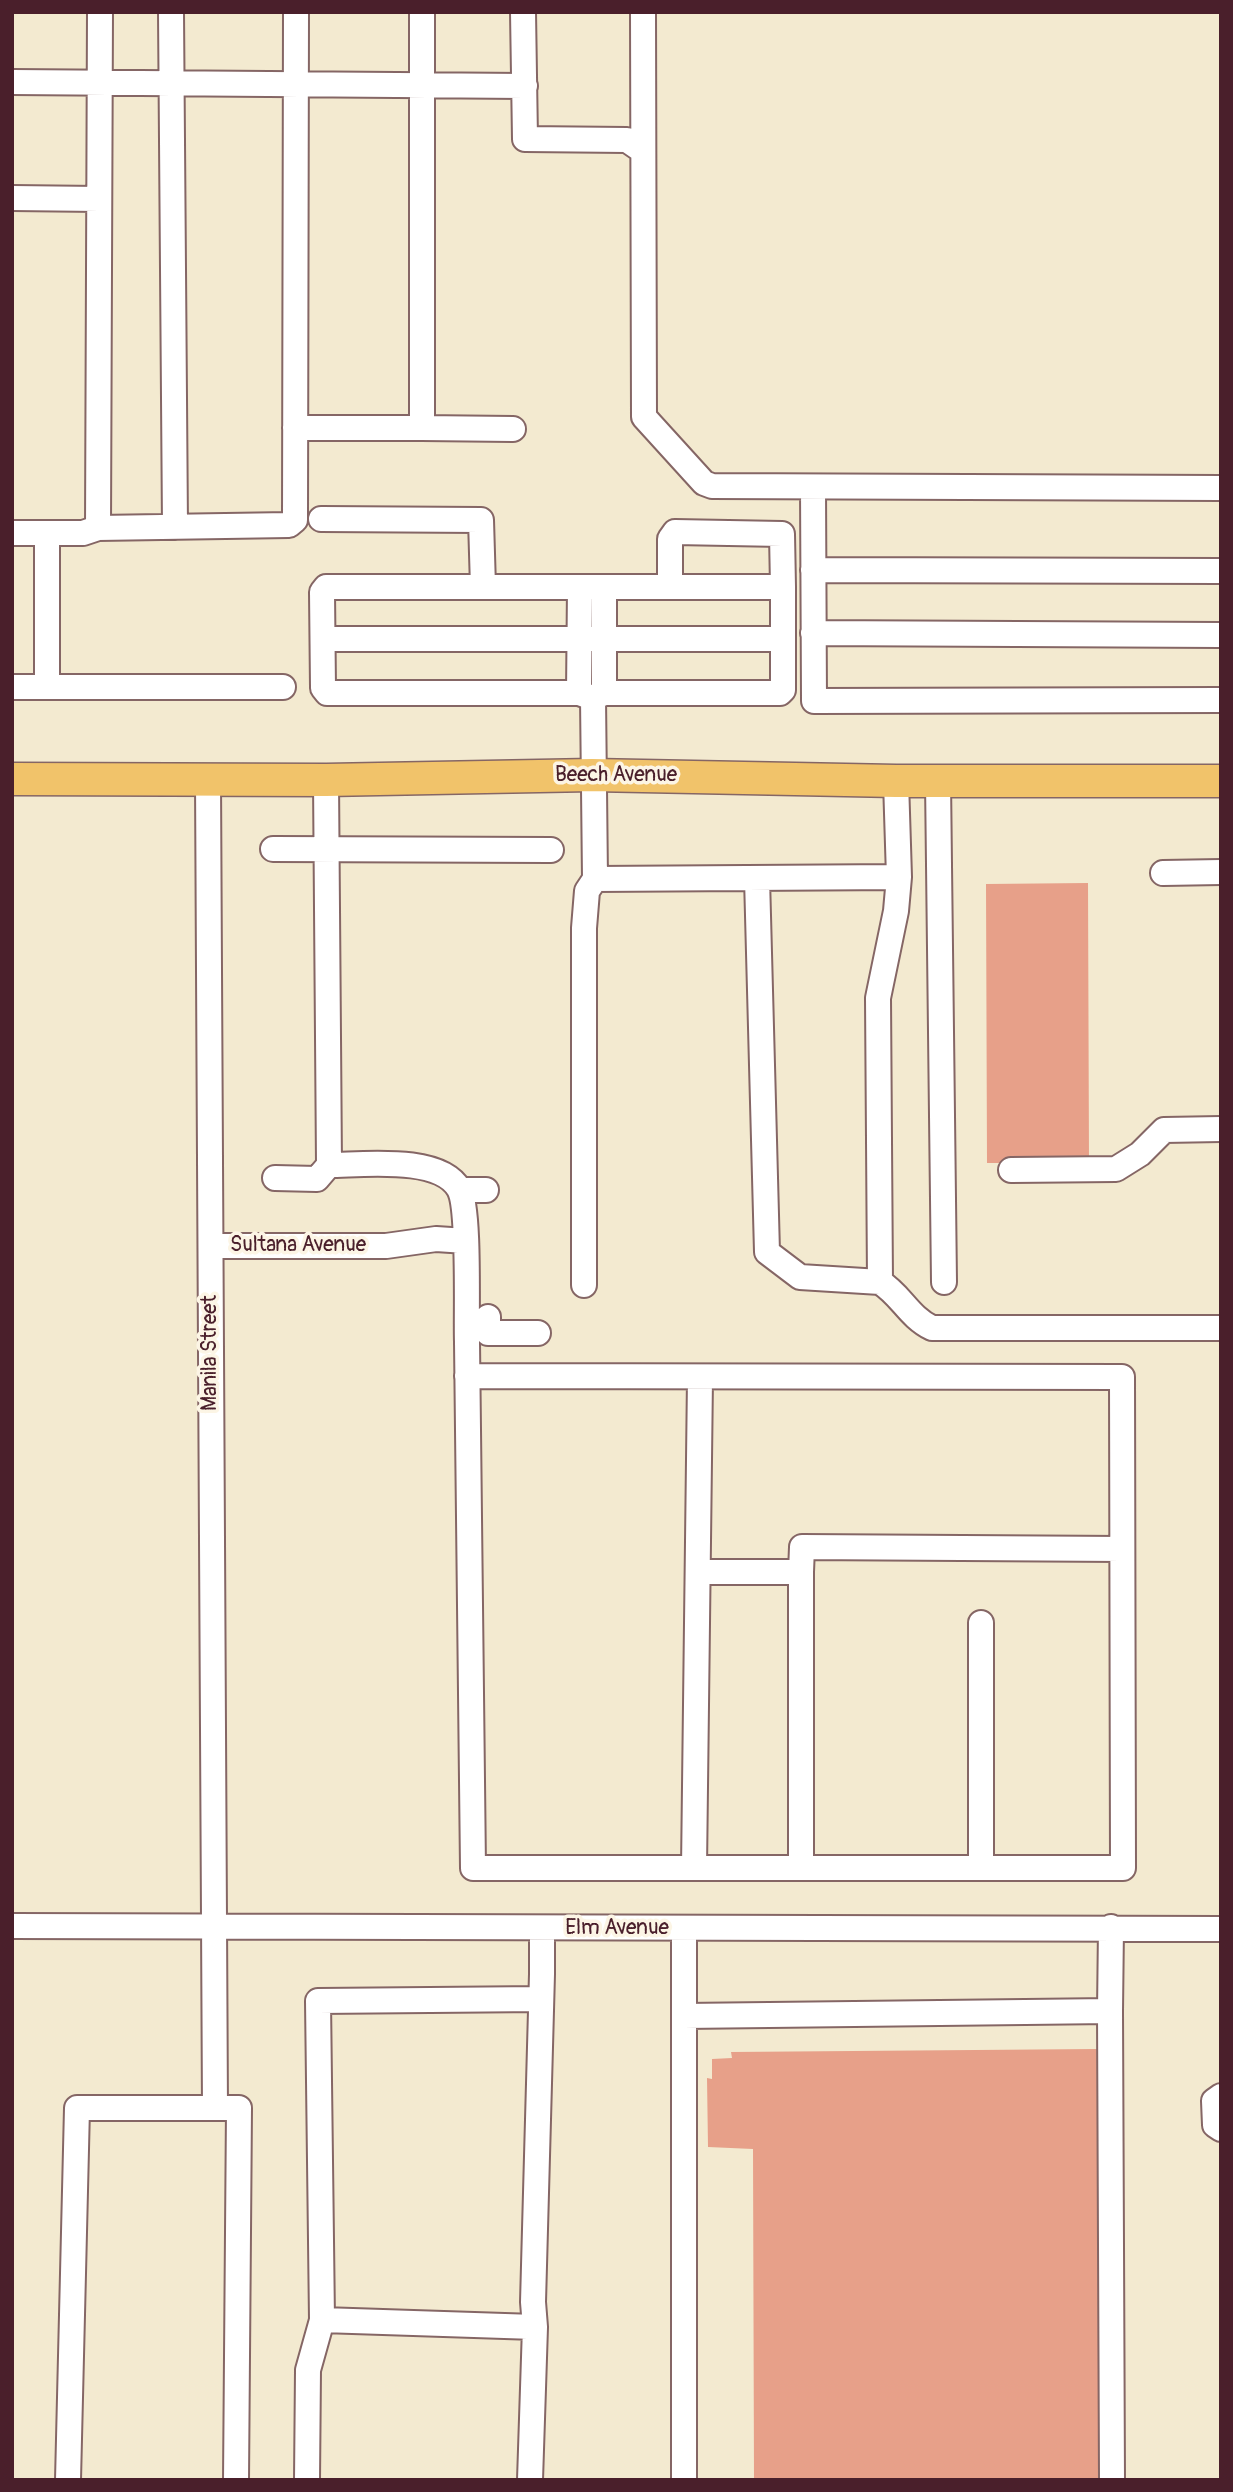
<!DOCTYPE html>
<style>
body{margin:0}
#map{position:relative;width:1233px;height:2492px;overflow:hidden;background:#f3ead0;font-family:Pangolin,sans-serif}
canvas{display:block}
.frame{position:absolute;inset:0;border:14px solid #4a1f2b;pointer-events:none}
</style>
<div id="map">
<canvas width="1233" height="2492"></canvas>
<div class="frame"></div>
</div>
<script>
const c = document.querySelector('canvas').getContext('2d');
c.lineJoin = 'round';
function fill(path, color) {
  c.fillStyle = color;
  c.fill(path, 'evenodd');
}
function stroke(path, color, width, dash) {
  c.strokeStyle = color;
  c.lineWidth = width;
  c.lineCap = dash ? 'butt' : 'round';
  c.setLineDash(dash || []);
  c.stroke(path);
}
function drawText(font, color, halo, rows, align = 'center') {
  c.font = font + ' Pangolin,sans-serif';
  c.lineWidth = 7;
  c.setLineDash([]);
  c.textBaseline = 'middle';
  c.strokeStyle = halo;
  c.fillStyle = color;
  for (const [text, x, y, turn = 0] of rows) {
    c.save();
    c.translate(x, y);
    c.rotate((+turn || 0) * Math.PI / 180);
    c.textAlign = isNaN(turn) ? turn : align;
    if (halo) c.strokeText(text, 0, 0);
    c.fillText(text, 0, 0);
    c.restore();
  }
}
const building = new Path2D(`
 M 1088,883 L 1089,1163 L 987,1163 L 986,884 Z
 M 1097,2049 L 1099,2480 L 754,2480 L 753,2149 L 708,2147 L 707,2078 L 712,2079 L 712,2059 L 732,2058 L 731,2052 Z`);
const minor = new Path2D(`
 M 100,12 L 98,528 L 289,525 L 295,520 L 296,12
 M 171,12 L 175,527
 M 523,12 L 525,139 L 627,140 L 643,151
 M 643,12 L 644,417 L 704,483 L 712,486 L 1221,488
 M 12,82 L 525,86
 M 12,198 L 99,199
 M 295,428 L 422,428 L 422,12
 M 422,428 L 513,429
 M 813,487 L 814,701 L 1221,700
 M 321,519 L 481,520 L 483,587
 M 12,533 L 83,533 L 98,528
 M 47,533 L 47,687
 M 813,570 L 1221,571
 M 604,587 L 604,693
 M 670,587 L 670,539 L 675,532 L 782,534 L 783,587 L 326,587 L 322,592 L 323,688 L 327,693 L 579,693 L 593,698 L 604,693 L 780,693 L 783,690 L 783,587
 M 813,633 L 1221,635
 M 323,639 L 783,639
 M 12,687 L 283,687
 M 579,693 L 580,587
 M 593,698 L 595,879
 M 208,780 L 215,2107
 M 326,780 L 329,1165 C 362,1165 440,1155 459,1189 C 470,1208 466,1314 467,1342 C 468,1517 470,1692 473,1868 L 1123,1868 L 1122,1377 L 467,1376
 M 896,781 L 899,877
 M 938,781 L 944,1282
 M 273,849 L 551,850
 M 1163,873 L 1221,872
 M 757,878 L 767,1252 L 800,1277 L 880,1282
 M 1011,1170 L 1116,1169 L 1140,1154 L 1164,1130 L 1221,1129
 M 275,1178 L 317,1179 L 329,1165
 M 461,1190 L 486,1190
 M 211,1246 L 386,1246 L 436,1239 L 466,1241
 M 584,1285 L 584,928 L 587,891 L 595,879 L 899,877 L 896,911 L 878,998 L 880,1282 C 901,1295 909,1317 932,1328 L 1221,1328
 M 488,1317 L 488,1333 L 538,1333
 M 698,1572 L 801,1572 L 801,1868
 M 801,1572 L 802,1547 L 1122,1549
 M 981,1623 L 981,1868
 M 694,1868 L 700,1378
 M 12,1926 L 1221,1929
 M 684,1929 L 684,2480
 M 541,1999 L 318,2001 L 322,2320 L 535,2327 L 533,2302 L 542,1974 L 542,1928
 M 1110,2011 L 1111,1927
 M 684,2016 L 1110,2011 L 1112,2480
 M 1221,2096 L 1214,2101 L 1215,2125 L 1221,2129
 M 68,2480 L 77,2108 L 239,2108 L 236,2480
 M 307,2480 L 308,2370 L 322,2320
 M 530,2480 L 535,2327`);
const major = new Path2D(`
 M 12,779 L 326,780 L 592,775 L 896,781 L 1221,781`);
const streetNames = [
 ["Beech Avenue",616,776],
 ["Sultana Avenue",298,1246],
 ["Manila Street",211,1353,-90],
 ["Elm Avenue",617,1929]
];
fill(building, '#e7a089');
stroke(minor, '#856665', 28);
stroke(major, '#856665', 35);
stroke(minor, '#fff', 24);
stroke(major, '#f1c36a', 32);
drawText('21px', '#4a1f2b', '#fcf5e5', streetNames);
</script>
